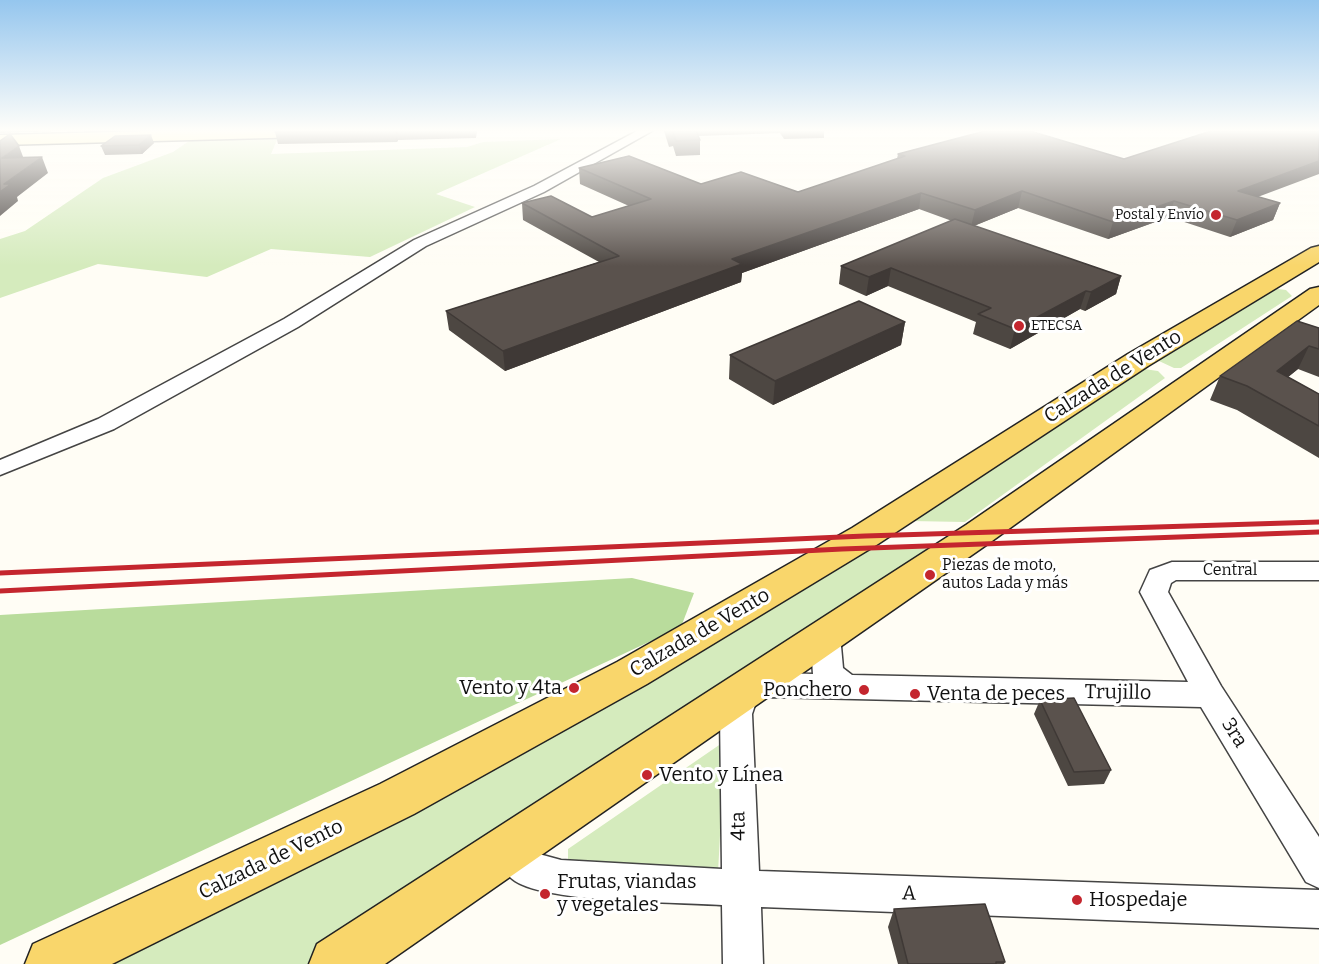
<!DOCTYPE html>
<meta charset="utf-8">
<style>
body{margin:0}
canvas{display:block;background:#fffdf5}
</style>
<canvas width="1319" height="964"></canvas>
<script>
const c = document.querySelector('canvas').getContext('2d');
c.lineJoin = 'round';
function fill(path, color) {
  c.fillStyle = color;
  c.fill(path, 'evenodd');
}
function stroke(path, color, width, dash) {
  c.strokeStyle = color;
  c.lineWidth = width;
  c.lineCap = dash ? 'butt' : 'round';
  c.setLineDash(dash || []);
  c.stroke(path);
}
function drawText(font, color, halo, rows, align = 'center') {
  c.font = font + ' Bitter,serif';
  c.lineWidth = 6;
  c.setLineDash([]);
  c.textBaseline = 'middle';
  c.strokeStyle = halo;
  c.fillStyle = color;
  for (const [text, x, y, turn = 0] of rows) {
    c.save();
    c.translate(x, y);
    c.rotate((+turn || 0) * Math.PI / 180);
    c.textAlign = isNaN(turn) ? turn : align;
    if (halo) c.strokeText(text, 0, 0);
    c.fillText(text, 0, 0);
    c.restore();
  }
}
const green = new Path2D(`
 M 279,135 L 271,154 L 467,147 L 483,142 L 561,139 L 436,194 L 475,207 L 370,257 L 271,249 L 207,277 L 98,264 L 0,298 L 0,239 L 25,231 L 103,178 L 173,152 L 195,137 Z
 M 1270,288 L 1286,290 L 1292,296 L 1181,368 L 1174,368 L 1159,361 L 1161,357 Z
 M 1144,369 L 1158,371 L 1165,378 L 965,522 L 910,521 Z
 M 960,544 L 338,964 L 53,964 L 842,549 Z
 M 725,741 L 718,873 L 568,866 L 568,849 Z`);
const forest = new Path2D(`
 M 632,578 L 694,593 L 681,627 L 0,945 L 0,615 Z`);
const street = new Path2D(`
 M 637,131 L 652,131 L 544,192 L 426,246 L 298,327 L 114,429 L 0,475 L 0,460 L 98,419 L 284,319 L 414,240 L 534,186 Z
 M 1172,562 L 1319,562 L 1319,580 L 1176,580 L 1171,583 L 1168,592 L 1221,686 L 1319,837 L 1319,888 L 1306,882 L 1201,707 L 768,697 L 757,699 L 752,714 L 759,871 L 1319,890 L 1319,928 L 761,907 L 763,964 L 723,964 L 722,905 C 678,902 548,903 515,881 C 504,874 496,859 491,848 L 496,836 L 509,831 L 522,836 L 539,854 L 561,860 L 722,869 L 720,714 L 733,680 C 760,672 786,673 813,674 L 810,635 L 815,627 L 825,624 L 835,627 L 840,635 L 843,668 L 852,675 L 1188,682 L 1140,592 L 1150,570 Z`);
const secondary = new Path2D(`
 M 149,131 L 352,131 L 344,136 L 0,145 L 0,135 Z`);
const primary = new Path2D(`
 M 1319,246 L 1319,262 L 1148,366 L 878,544 L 647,684 L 414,814 L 112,964 L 25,964 L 33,944 L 380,784 L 617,662 L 852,528 L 1128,354 L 1311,248 Z
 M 1319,287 L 1319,305 L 992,541 L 385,964 L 309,964 L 317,944 L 966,525 L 1310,289 Z`);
const rail = new Path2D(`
 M 0,573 L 865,536 L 1319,522
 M 0,591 L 842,549 L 1319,532`);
const wall = new Path2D(`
 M 0,131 L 61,131 L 0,133 Z
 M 276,131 L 477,131 L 476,138 L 398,140 L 397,142 L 278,144 L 275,132 Z
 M 664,131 L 824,131 L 824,138 L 784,139 L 780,133 L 698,136 L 700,140 L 700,155 L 676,156 L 673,146 L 669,147 Z
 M 154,143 L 142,154 L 105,155 L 101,146 Z
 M 898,154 L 1258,197 L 1280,203 L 1273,220 L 1230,237 L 1169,217 L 1108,239 L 1018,208 L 974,226 L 1121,276 L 1116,294 L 1085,311 L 1080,309 L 1010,349 L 973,334 L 976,322 L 888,286 L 866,296 L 839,284 L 841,266 L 952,221 L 919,209 L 742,273 L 741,282 L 505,371 L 449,330 L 446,311 L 599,262 L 523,220 L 522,203 L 592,217 L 629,206 L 580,184 L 579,168 L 701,184 L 798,192 L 897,159 Z
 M 905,322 L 901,345 L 773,405 L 729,379 L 730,355 Z
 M 1319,328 L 1319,377 L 1298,369 L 1288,377 L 1319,394 L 1319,458 L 1237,410 L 1210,400 L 1220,376 Z
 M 1040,700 L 1111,770 L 1104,784 L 1068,786 L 1034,714 Z
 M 894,909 L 1005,962 L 1004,964 L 898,964 L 888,927 Z`);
const shadedWall = new Path2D(`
 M 395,131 L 397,131 L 398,140 L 397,142 Z
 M 151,135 L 154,143 L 142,154 L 139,145 Z
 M 19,146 L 25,162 L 2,158 Z
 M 42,157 L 48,173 L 17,197 L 18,201 L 0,216 L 0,192 L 4,184 Z
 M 1319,161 L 1319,174 L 1231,207 L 1238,191 Z
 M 1022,191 L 1018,208 L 971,227 L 975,210 Z
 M 921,193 L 919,209 L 742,273 L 741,282 L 505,371 L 503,351 L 732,259 Z
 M 1174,201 L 1169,217 L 1108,239 L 1113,222 Z
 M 1280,203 L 1273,220 L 1230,237 L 1237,220 Z
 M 891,268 L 888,286 L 866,296 L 869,277 Z
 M 1121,276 L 1116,294 L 1085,311 L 1091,292 Z
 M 1086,291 L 1080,309 L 1010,349 L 1015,329 Z
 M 905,322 L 901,345 L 773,405 L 775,381 Z
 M 1309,346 L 1298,369 L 1266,395 L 1277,371 Z`);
const building = new Path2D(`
 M 276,131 L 363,131 L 275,132 Z
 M 669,131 L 696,131 L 700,140 L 676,141 L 673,132 Z
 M 985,131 L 1030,131 L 1124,159 L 1211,131 L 1319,131 L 1319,161 L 1238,191 L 1280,203 L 1237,220 L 1174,201 L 1113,222 L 1022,191 L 975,210 L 921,193 L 732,259 L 742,264 L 503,351 L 446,311 L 619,256 L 522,203 L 551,196 L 592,217 L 651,199 L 579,168 L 629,156 L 701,184 L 741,172 L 798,192 L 905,156 L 898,154 Z
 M 10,134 L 19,146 L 2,158 L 42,157 L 4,184 L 11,184 L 0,192 L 0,141 Z
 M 151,135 L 139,145 L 101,146 L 115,136 Z
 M 955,219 L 1121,276 L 1091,292 L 1086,291 L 1015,329 L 978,314 L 991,308 L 891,268 L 869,277 L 841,266 Z
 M 859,301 L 905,322 L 775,381 L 730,355 Z
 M 1297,321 L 1319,328 L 1319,349 L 1309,346 L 1277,371 L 1319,394 L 1319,426 L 1247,386 L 1220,376 Z
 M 1074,698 L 1111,770 L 1074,772 L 1040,700 Z
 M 985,904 L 1005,962 L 996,962 L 996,964 L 908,964 L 894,909 Z`);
const markers = [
 [1216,215,6,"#c4262e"],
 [1019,326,6,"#c4262e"],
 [930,575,6,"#c4262e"],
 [574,688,6,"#c4262e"],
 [864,690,6,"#c4262e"],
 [915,694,6,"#c4262e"],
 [647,775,6,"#c4262e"],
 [545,894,6,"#c4262e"],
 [1077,900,6,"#c4262e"]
];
const farPoinames = [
 ["Postal y Envío",1204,215],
 ["ETECSA",1031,326,"left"]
];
const poiNames = [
 ["Piezas de moto,",942,566],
 ["autos Lada y más",942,584]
];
const streetNames = [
 ["Central",1230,571]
];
const nearStreetnames = [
 ["Calzada de Vento",1113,377,-32],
 ["Calzada de Vento",700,633,-30],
 ["Trujillo",1118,693,1],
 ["3ra",1234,733,58],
 ["4ta",739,826,-91],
 ["Calzada de Vento",271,860,-26],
 ["A",909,894,2]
];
const nearPoinames = [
 ["Vento y 4ta",562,688,"right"],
 ["Ponchero",852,690,"right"],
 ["Venta de peces",927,694],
 ["Vento y Línea",659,775],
 ["Frutas, viandas",557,882],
 ["y vegetales",557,905],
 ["Hospedaje",1089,900]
];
fill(green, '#d5ebbd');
fill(forest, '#b9dc9c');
stroke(street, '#444', 3);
stroke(secondary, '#333', 3);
stroke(primary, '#222', 3);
fill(street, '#fff');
fill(secondary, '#fff6b0');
fill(primary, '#f9d66b');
stroke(rail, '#c4262e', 5);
fill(wall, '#4d4742');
fill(shadedWall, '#3f3936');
fill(building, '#5a524d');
stroke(building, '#3f3936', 1.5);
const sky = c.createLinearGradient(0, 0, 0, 266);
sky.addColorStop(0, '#95c6ee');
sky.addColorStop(0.49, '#fffefa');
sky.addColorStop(1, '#fffefa00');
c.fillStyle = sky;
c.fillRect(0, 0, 1319, 266);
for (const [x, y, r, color] of markers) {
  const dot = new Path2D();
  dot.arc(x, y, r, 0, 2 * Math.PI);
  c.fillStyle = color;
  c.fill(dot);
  stroke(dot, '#fff', 2);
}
drawText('14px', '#111', '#fff', farPoinames, 'right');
drawText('16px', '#111', '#fff', poiNames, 'left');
drawText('16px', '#111', '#fff', streetNames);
drawText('20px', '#111', '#fff', nearStreetnames);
drawText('20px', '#111', '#fff', nearPoinames, 'left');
</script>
